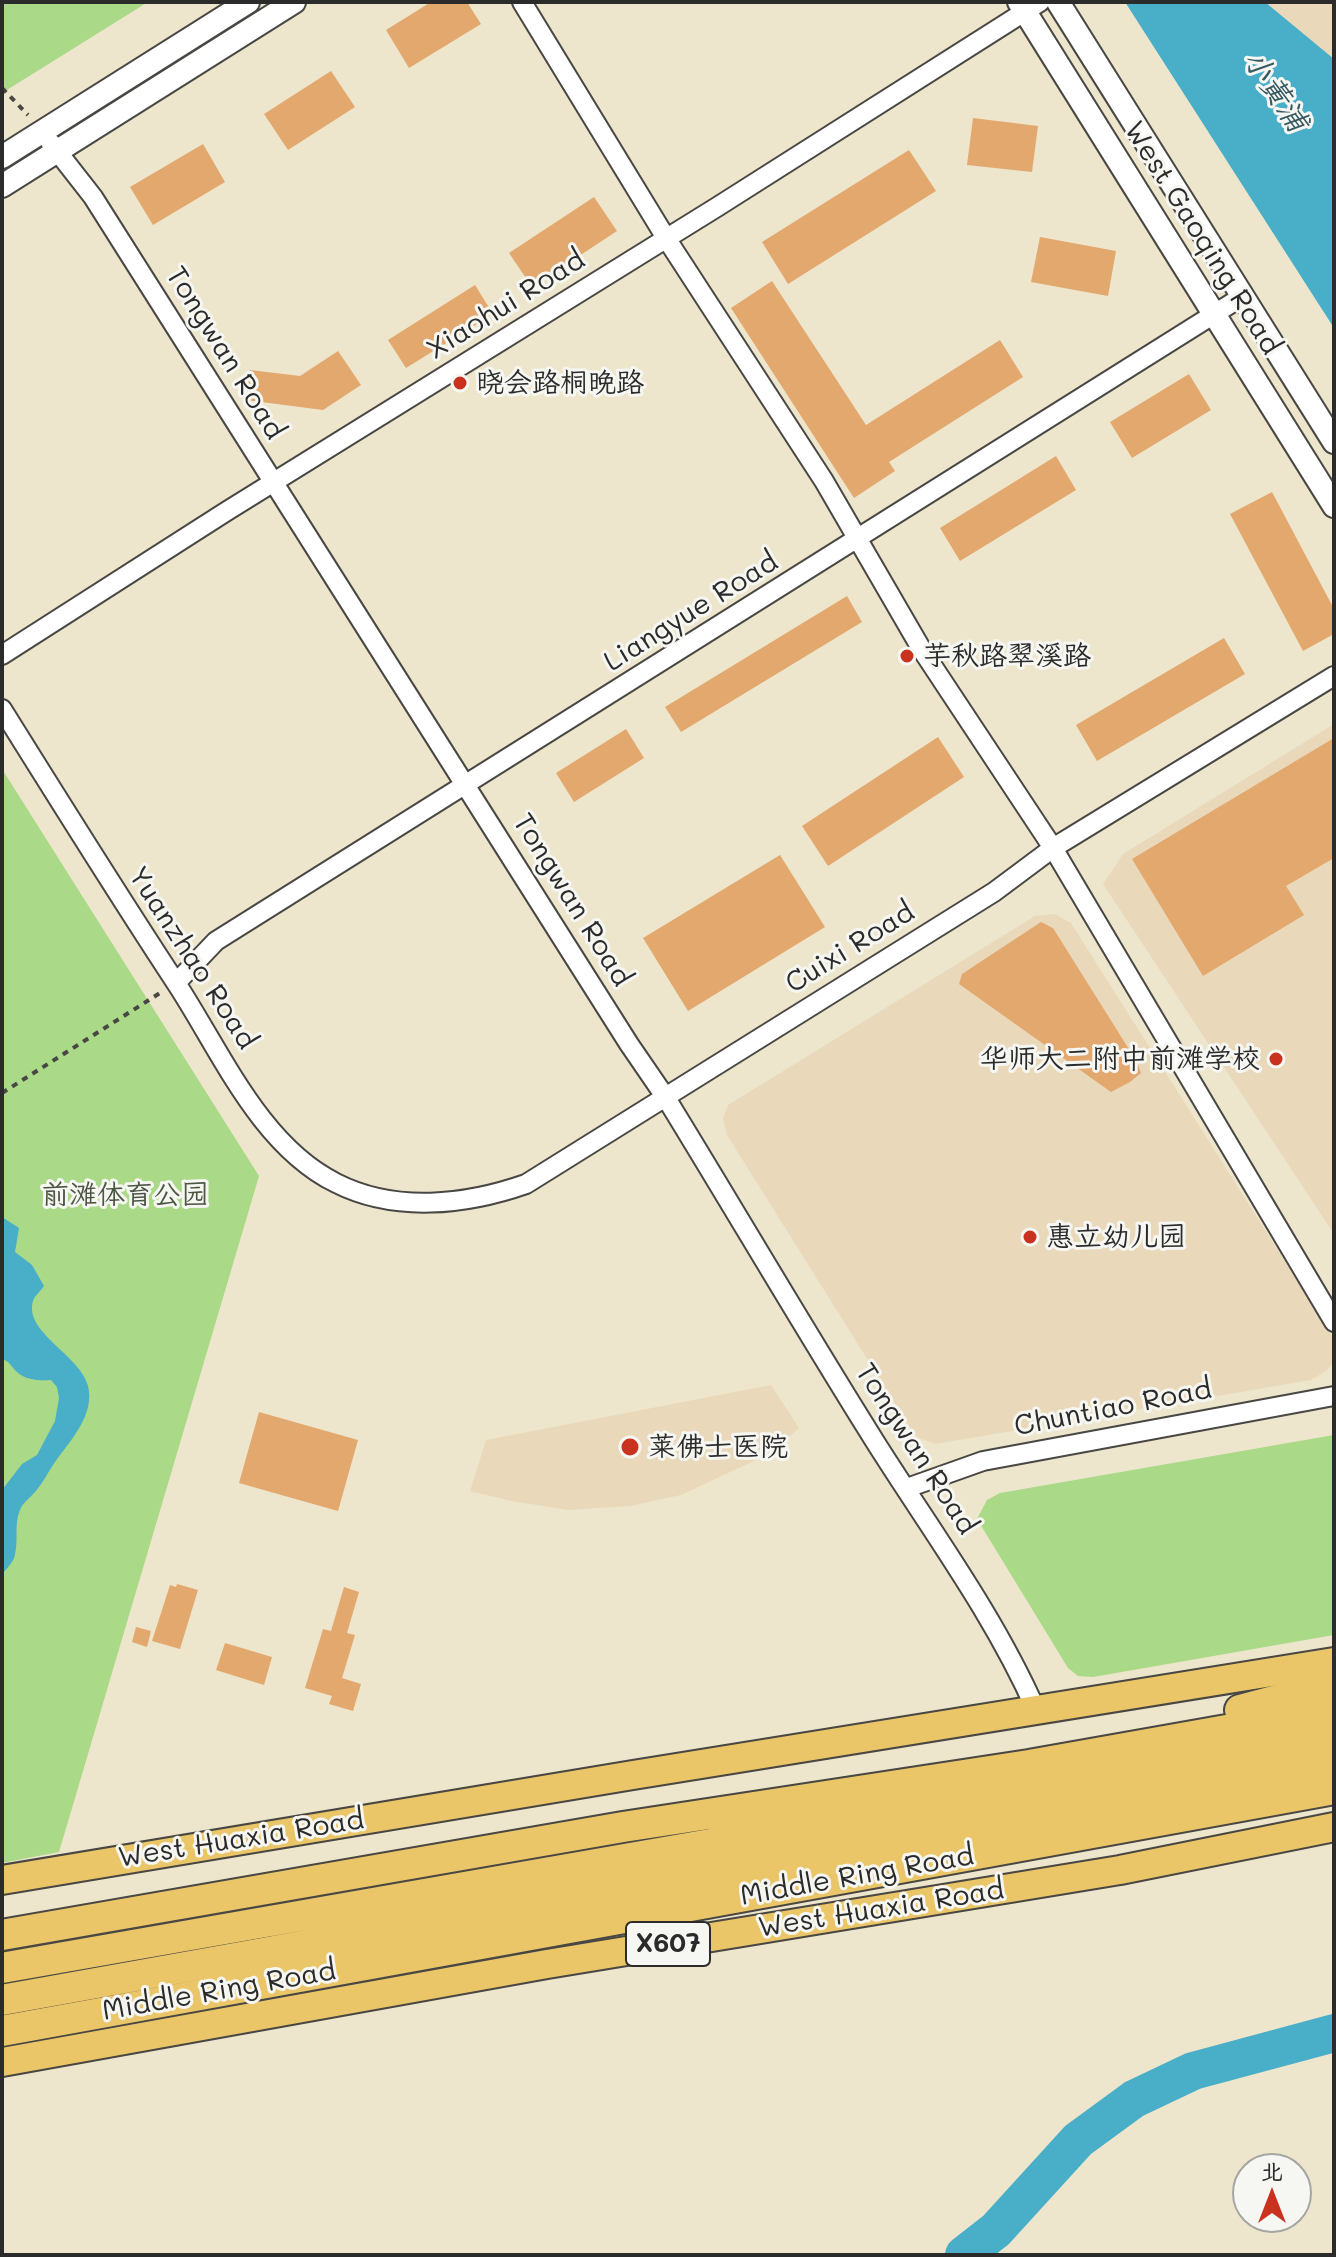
<!DOCTYPE html>
<meta charset="utf-8">
<style>
body{margin:0}
#map{position:relative;width:1336px;height:2257px;overflow:hidden;background:#ede6cc;font-family:Mali,"LXGW WenKai TC",sans-serif}
canvas{display:block}
.frame{position:absolute;inset:0;border:4px solid #2b2b2b;pointer-events:none}
.north{position:absolute;left:1232px;top:2153px;width:80px;height:80px;box-sizing:border-box;background:#f6f6f2;border:2px solid #a5a5a2;border-radius:50%;rotate:0deg;font-size:22px;font-weight:700;line-height:32px;text-align:center;color:#2b2b2b}
.north::after{content:'';display:block;margin:auto;width:28px;height:36px;background:#c8321e;clip-path:polygon(50% 0,100% 100%,50% 72%,0 100%)}
</style>
<div id="map">
<canvas width="1336" height="2257"></canvas>
<div class="frame"></div>
<div class="north">北</div>
</div>
<script>
const c = document.querySelector('canvas').getContext('2d');
c.lineJoin = 'round';
function fill(path, color) {
  c.fillStyle = color;
  c.fill(path, 'evenodd');
}
function stroke(path, color, width, dash) {
  c.strokeStyle = color;
  c.lineWidth = width;
  c.lineCap = dash ? 'butt' : 'round';
  c.setLineDash(dash || []);
  c.stroke(path);
}
function drawText(font, color, halo, rows, align = 'center') {
  c.font = font + ' Mali,"LXGW WenKai TC",sans-serif';
  c.lineWidth = 6;
  c.setLineDash([]);
  c.textBaseline = 'middle';
  c.strokeStyle = halo;
  c.fillStyle = color;
  for (const [text, x, y, turn = 0] of rows) {
    c.save();
    c.translate(x, y);
    c.rotate((+turn || 0) * Math.PI / 180);
    c.textAlign = isNaN(turn) ? turn : align;
    if (halo) c.strokeText(text, 0, 0);
    c.fillText(text, 0, 0);
    c.restore();
  }
}
const built = new Path2D(`
 M 1265,2 L 1334,2 L 1334,59 Z
 M 1334,724 L 1334,1234 L 1103,884 L 1123,854 Z
 M 1055,914 L 1071,923 L 1334,1339 L 1334,1362 L 1326,1371 L 1311,1380 L 936,1444 L 916,1437 L 727,1135 L 723,1118 L 728,1105 L 1035,916 Z
 M 771,1385 L 799,1428 L 769,1454 L 681,1495 L 630,1506 L 568,1510 L 511,1501 L 470,1491 L 486,1440 Z`);
const green = new Path2D(`
 M 2,2 L 148,2 L 2,93 Z
 M 2,769 L 259,1176 L 59,1852 L 2,1863 Z
 M 1334,1435 L 1334,1635 L 1093,1677 L 1078,1676 L 1068,1668 L 977,1519 L 987,1500 L 1000,1493 Z`);
const water = new Path2D(`
 M 1125,2 L 1265,2 L 1334,59 L 1334,328 Z
 M 2,1217 L 19,1228 L 15,1252 L 32,1265 L 44,1286 C 41,1291 35,1295 33,1301 C 23,1334 86,1357 89,1391 C 92,1418 70,1441 55,1462 C 48,1472 43,1483 35,1492 C 31,1497 25,1501 22,1506 C 13,1521 19,1538 15,1554 C 14,1562 7,1568 2,1574 L 2,1490 L 22,1464 L 37,1455 L 55,1421 L 59,1398 L 57,1387 L 51,1380 C 40,1381 25,1380 17,1372 C 10,1366 11,1362 2,1359 Z`);
const river = new Path2D(`
 M 964,2255 L 996,2230 L 1078,2140 L 1134,2099 L 1193,2071 L 1334,2033`);
const building = new Path2D(`
 M 431,2 L 467,2 L 481,24 L 409,68 L 386,30 Z
 M 331,71 L 355,107 L 288,150 L 264,114 Z
 M 973,118 L 1038,126 L 1032,172 L 967,165 Z
 M 203,144 L 225,182 L 153,225 L 130,187 Z
 M 909,150 L 936,191 L 788,284 L 762,242 Z
 M 594,197 L 617,231 L 532,287 L 509,253 Z
 M 1040,237 L 1116,251 L 1108,296 L 1031,282 Z
 M 772,281 L 866,425 L 1000,340 L 1023,377 L 889,462 L 895,471 L 854,498 L 731,308 Z
 M 475,285 L 493,314 L 406,368 L 388,340 Z
 M 338,351 L 361,385 L 323,410 L 246,400 L 250,370 L 300,376 Z
 M 1189,374 L 1211,410 L 1132,458 L 1110,422 Z
 M 1056,456 L 1076,490 L 960,561 L 940,528 Z
 M 1272,492 L 1334,609 L 1334,634 L 1303,651 L 1230,514 Z
 M 847,596 L 862,622 L 681,732 L 665,707 Z
 M 1224,638 L 1245,674 L 1097,761 L 1076,725 Z
 M 626,729 L 644,758 L 574,802 L 556,773 Z
 M 938,737 L 964,777 L 828,866 L 802,826 Z
 M 1334,738 L 1334,858 L 1286,886 L 1304,915 L 1203,976 L 1132,859 Z
 M 780,855 L 825,927 L 688,1011 L 643,938 Z
 M 1041,922 L 1053,928 L 1137,1062 L 1141,1073 L 1130,1082 L 1111,1092 L 959,984 L 962,974 Z
 M 259,1412 L 358,1440 L 338,1511 L 239,1483 Z
 M 177,1584 L 198,1590 L 180,1649 L 152,1641 L 170,1585 L 176,1587 Z
 M 344,1587 L 359,1592 L 347,1633 L 355,1635 L 342,1678 L 361,1684 L 353,1711 L 329,1704 L 332,1696 L 305,1688 L 323,1629 L 331,1631 Z
 M 136,1627 L 151,1631 L 147,1647 L 132,1642 Z
 M 225,1643 L 272,1657 L 264,1685 L 216,1670 Z`);
const path = new Path2D(`
 M 2,88 L 28,115
 M 2,1093 L 160,993`);
const minor = new Path2D(`
 M 522,2 L 666,238 L 824,481 L 922,650 L 1053,848 L 1334,1322
 M 50,142 L 93,197 L 629,1044 L 666,1098 C 736,1212 803,1327 874,1440 C 930,1529 993,1613 1036,1710
 M 2,655 L 227,511 L 717,207 L 1040,2
 M 2,709 C 60,802 118,895 178,986 C 222,1054 261,1146 336,1183 C 395,1213 466,1205 526,1184 L 994,892 L 1053,848 L 1334,676
 M 176,983 L 216,941 L 1243,296
 M 907,1488 L 983,1461 L 1334,1396`);
const tertiary = new Path2D(`
 M 1019,2 L 1334,506
 M 1058,2 L 1334,442
 M 2,157 L 248,2
 M 2,186 L 294,2`);
const primary = new Path2D(`
 M 2,1880 L 633,1775 L 1334,1662
 M 2,2062 L 547,1964 L 1120,1870 L 1334,1827`);
const trunk = new Path2D(`
 M 1240,1710 L 1334,1685
 M 2,1935 L 623,1827 L 1029,1765 L 1334,1711
 M 2,1968 L 1334,1735
 M 2,2000 L 915,1836 L 1334,1764
 M 2,2031 L 1334,1789`);
const markers = [
 [460,383,8,"#c8321e"],
 [907,656,8,"#c8321e"],
 [1276,1059,8,"#c8321e"],
 [1030,1237,8,"#c8321e"],
 [630,1447,10,"#c8321e"]
];
const shields = [
 [668,1944,84]
];
const shieldNames = [
 ["X607",668,1944]
];
const streetNames = [
 ["West Gaoqing Road",1202,238,58],
 ["Xiaohui Road",506,305,-32],
 ["Tongwan Road",225,353,58],
 ["Liangyue Road",691,612,-32],
 ["Tongwan Road",572,900,58],
 ["Cuixi Road",850,948,-32],
 ["Yuanzhao Road",192,958,57],
 ["Chuntiao Road",1113,1408,-11],
 ["Tongwan Road",916,1449,57],
 ["West Huaxia Road",241,1839,-9],
 ["Middle Ring Road",857,1876,-10],
 ["West Huaxia Road",881,1909,-9],
 ["Middle Ring Road",219,1991,-10]
];
const poiNames = [
 ["晓会路桐晚路",476,383],
 ["芋秋路翠溪路",923,656],
 ["华师大二附中前滩学校",1260,1059,"right"],
 ["惠立幼儿园",1046,1237],
 ["莱佛士医院",648,1447]
];
const parkNames = [
 ["前滩体育公园",125,1195]
];
const waterNames = [
 ["小黄浦",1275,91,56]
];
fill(built, '#e9d9ba');
fill(green, '#aad987');
fill(water, '#49aec8');
stroke(river, '#49aec8', 38);
fill(building, '#e2a86e');
stroke(minor, '#484743', 22);
stroke(tertiary, '#484743', 26);
stroke(primary, '#484743', 32);
stroke(trunk, '#484743', 34);
stroke(path, '#484743', 4, [6, 6]);
stroke(minor, '#fff', 18);
stroke(tertiary, '#fff', 22);
stroke(primary, '#ebc669', 28);
stroke(trunk, '#ebc669', 30);
for (const [x, y, r, color] of markers) {
  const dot = new Path2D();
  dot.arc(x, y, r, 0, 2 * Math.PI);
  c.fillStyle = color;
  c.fill(dot);
  stroke(dot, '#f6f6f2', 3);
}
for (const [x, y, w] of shields) {
  const box = new Path2D();
  box.roundRect(x - w / 2, y - 22, w, 44, 6);
  c.fillStyle = '#f6f6f2';
  c.fill(box);
  stroke(box, '#2b2b2b', 2);
}
drawText('bold 26px', '#2b2b2b', null, shieldNames);
drawText('28px', '#2b2b2b', '#f6f6f2', streetNames);
drawText('28px', '#2b2b2b', '#f6f6f2', poiNames, 'left');
drawText('28px', '#4b5642', '#f6f6f2', parkNames);
drawText('italic 30px', '#365962', '#f6f6f2', waterNames);
</script>
